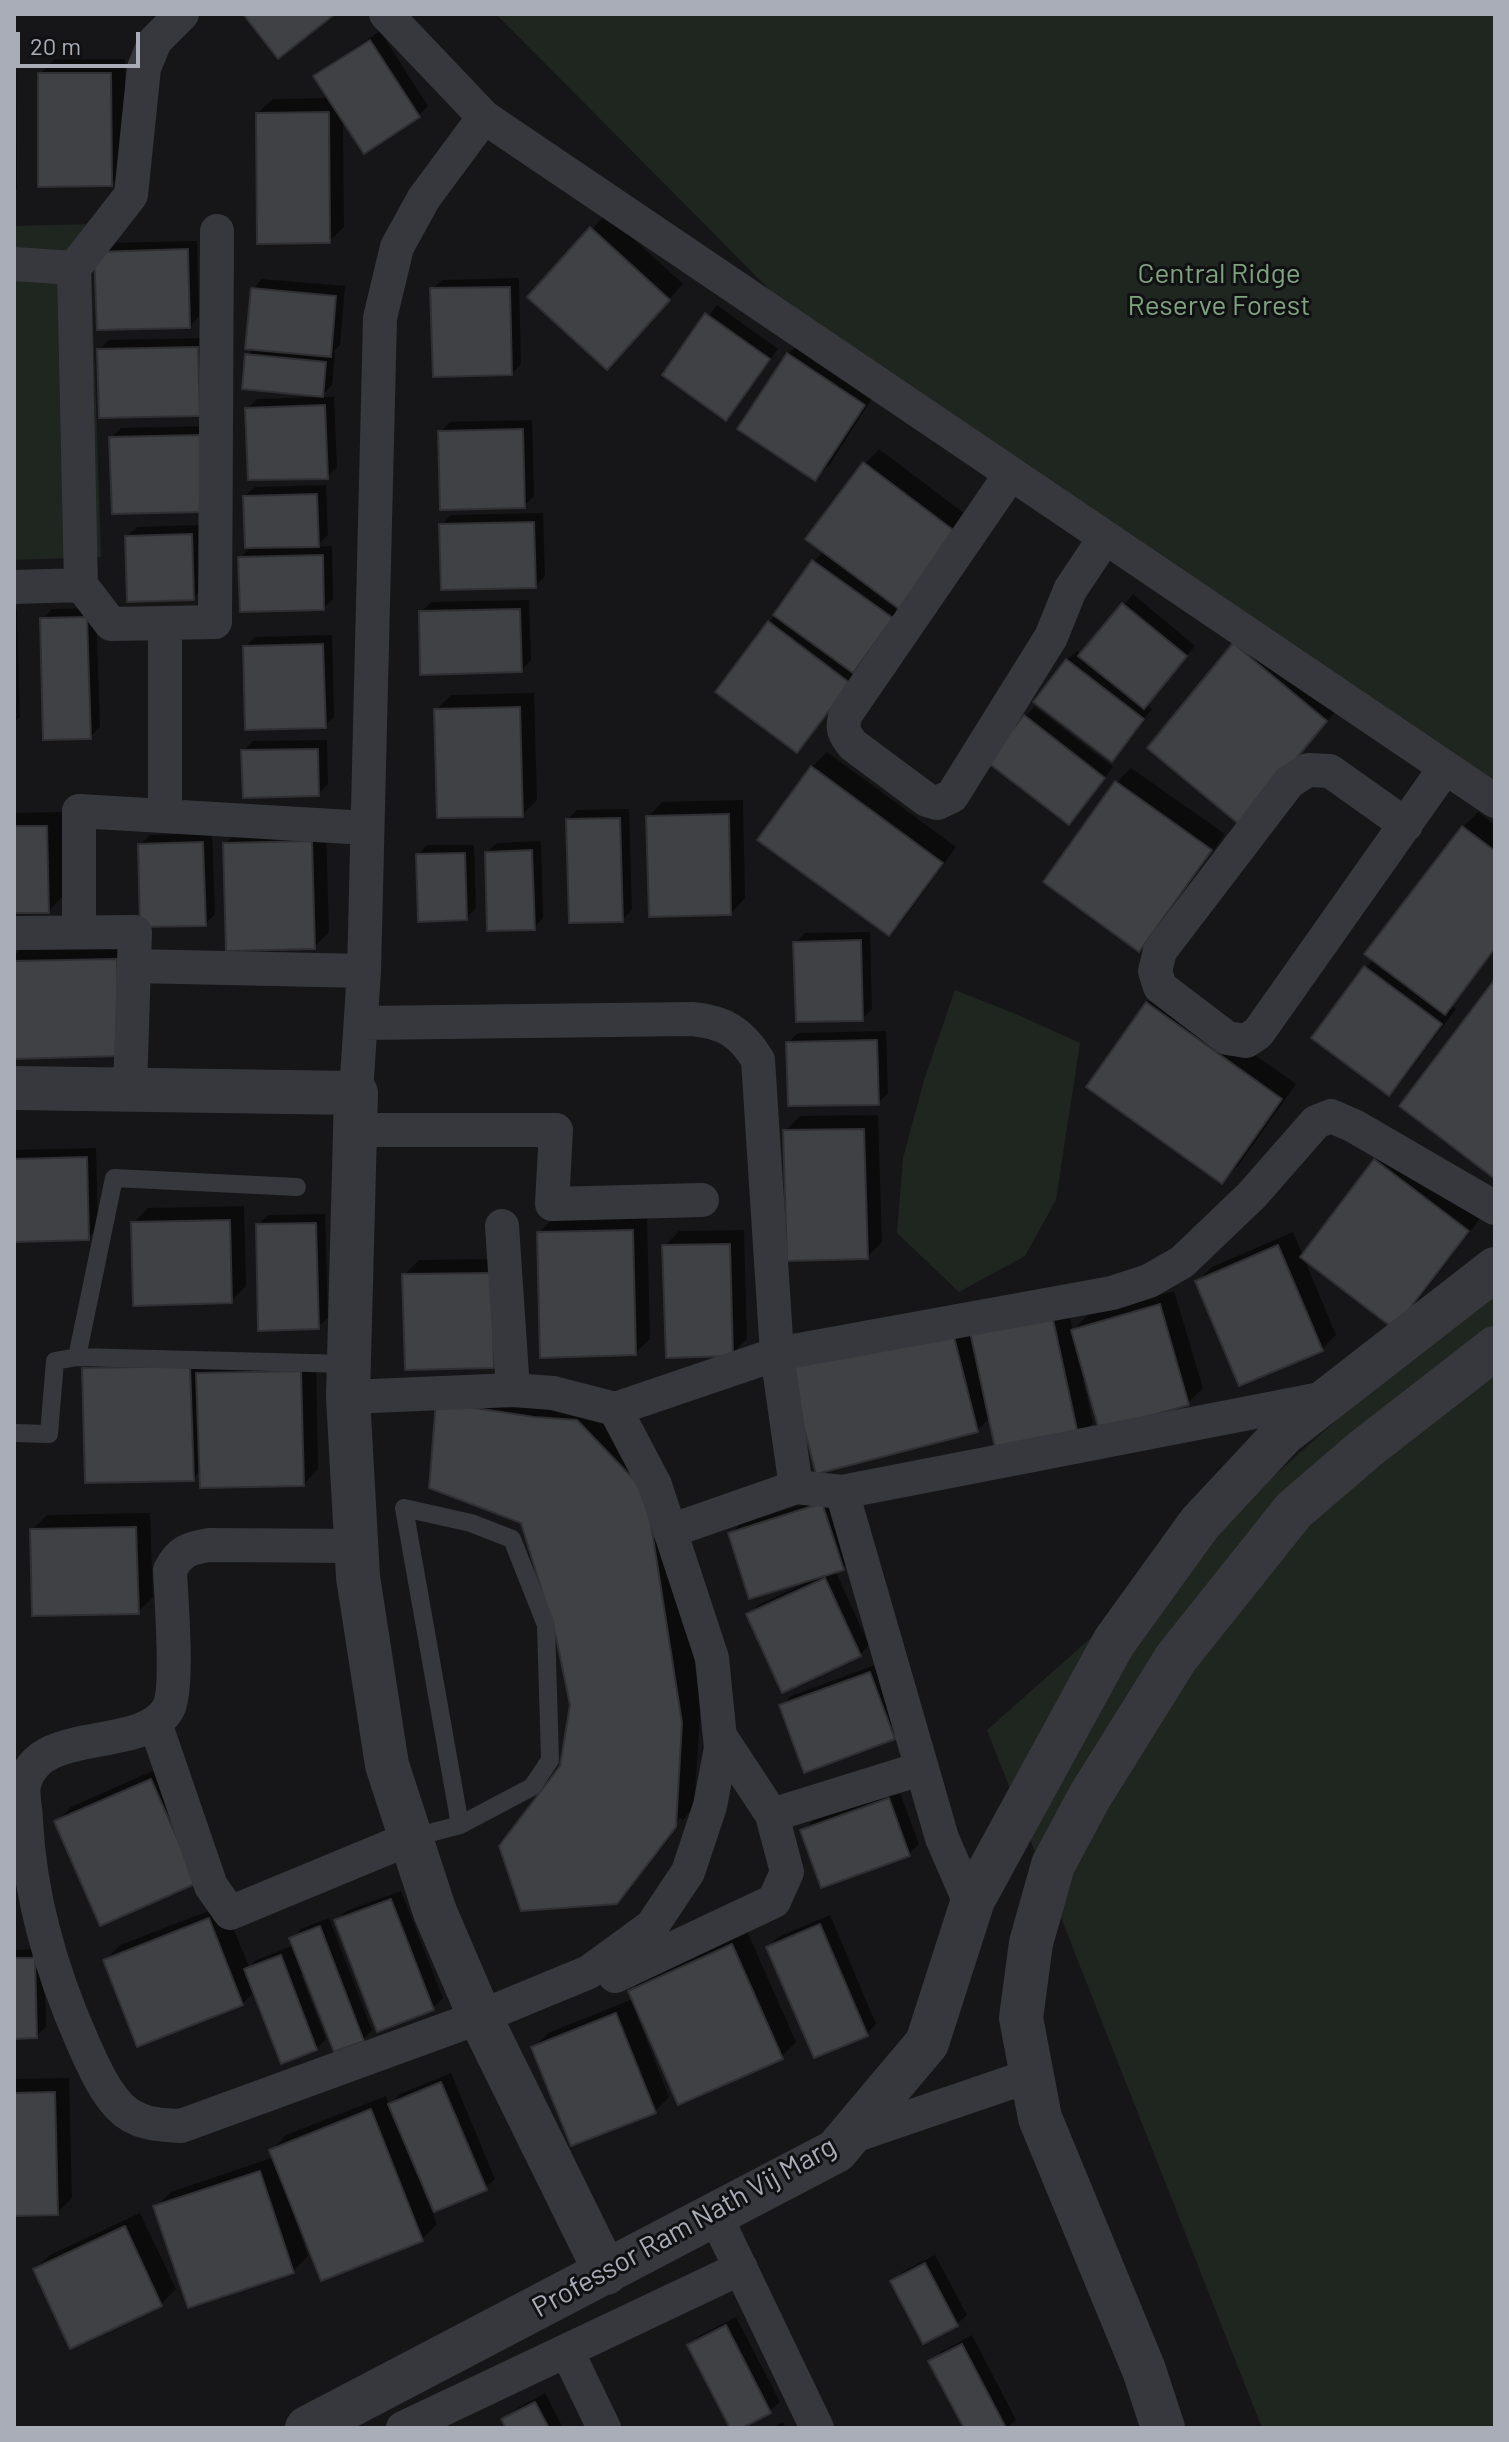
<!DOCTYPE html>
<style>
body{margin:0}
#map{position:relative;width:1509px;height:2442px;overflow:hidden;background:#161618;font-family:Barlow,sans-serif}
canvas{display:block}
.frame{position:absolute;inset:0;border:16px solid #a8adb8;pointer-events:none}
.scale{position:absolute;left:16px;top:32px;width:124px;height:36px;box-sizing:border-box;border:4px solid #a8adb8;border-top:0;padding-left:10px;font-size:24px;line-height:28px;white-space:nowrap;color:#a8adb8;-webkit-text-stroke:6px #111113;paint-order:stroke}
</style>
<div id="map">
<canvas width="1509" height="2442"></canvas>
<div class="frame"></div>
<div class="scale">20 m</div>
</div>
<script>
const c = document.querySelector('canvas').getContext('2d');
c.lineJoin = 'round';
function fill(path, color) {
  c.fillStyle = color;
  c.fill(path, 'evenodd');
}
function stroke(path, color, width, dash) {
  c.strokeStyle = color;
  c.lineWidth = width;
  c.lineCap = dash ? 'butt' : 'round';
  c.setLineDash(dash || []);
  c.stroke(path);
}
function drawText(font, color, halo, rows, align = 'center') {
  c.font = font + ' Barlow,sans-serif';
  c.lineWidth = 6;
  c.setLineDash([]);
  c.textBaseline = 'middle';
  c.strokeStyle = halo;
  c.fillStyle = color;
  for (const [text, x, y, turn = 0] of rows) {
    c.save();
    c.translate(x, y);
    c.rotate((+turn || 0) * Math.PI / 180);
    c.textAlign = isNaN(turn) ? turn : align;
    if (halo) c.strokeText(text, 0, 0);
    c.fillText(text, 0, 0);
    c.restore();
  }
}
const green = new Path2D(`
 M 496,14 L 1495,14 L 1495,819 L 854,375 Z
 M 90,224 L 101,557 L 14,560 L 14,226 Z
 M 955,990 L 1018,1015 L 1080,1043 L 1056,1200 L 1025,1256 L 959,1292 L 897,1233 L 903,1158 L 924,1080 Z
 M 1495,1280 L 1495,2428 L 1262,2428 L 987,1730 Z`);
const shadow = new Path2D(`
 M 380,31 L 428,106 L 419,115 L 343,118 L 344,227 L 329,241 L 258,113 L 273,99 L 330,98 L 316,76 L 326,67 Z
 M 14,51 L 16,51 L 17,189 L 14,192 Z
 M 55,59 L 125,59 L 126,169 L 111,184 L 40,74 Z
 M 606,214 L 683,284 L 621,353 L 592,229 Z
 M 197,241 L 199,316 L 190,326 L 99,328 L 106,243 Z
 M 519,278 L 521,364 L 512,373 L 432,289 L 442,280 Z
 M 262,279 L 345,286 L 340,345 L 333,352 L 335,353 L 332,385 L 320,397 L 334,397 L 337,467 L 327,477 L 247,409 L 257,399 L 318,397 L 318,394 L 247,355 L 255,348 L 253,289 Z
 M 717,305 L 778,349 L 726,418 L 665,374 Z
 M 207,338 L 208,405 L 99,350 L 109,340 Z
 M 803,339 L 878,389 L 830,464 L 815,479 L 788,354 Z
 M 532,420 L 534,496 L 524,506 L 440,432 L 450,422 Z
 M 209,426 L 211,500 L 111,438 L 121,428 Z
 M 879,449 L 973,520 L 859,664 L 863,667 L 811,736 L 797,751 L 718,692 L 814,561 L 824,551 L 865,464 Z
 M 326,485 L 328,535 L 316,547 L 332,546 L 333,599 L 323,608 L 240,558 L 252,546 L 245,496 L 255,487 Z
 M 543,513 L 545,576 L 535,586 L 441,525 L 451,515 Z
 M 201,525 L 203,588 L 193,598 L 127,536 L 137,527 Z
 M 1133,594 L 1195,646 L 1146,704 L 1152,709 L 1112,759 L 1067,660 L 1077,651 L 1082,654 Z
 M 529,600 L 531,660 L 521,670 L 421,612 L 431,602 Z
 M 96,608 L 100,727 L 90,737 L 42,619 L 52,609 Z
 M 14,609 L 17,609 L 20,717 L 14,722 Z
 M 332,635 L 334,717 L 325,726 L 245,647 L 255,637 Z
 M 1235,645 L 1340,706 L 1255,809 Z
 M 534,693 L 537,800 L 522,815 L 436,710 L 451,695 Z
 M 1035,707 L 1113,767 L 1069,822 L 1025,716 Z
 M 327,740 L 328,784 L 318,794 L 243,751 L 253,741 Z
 M 827,752 L 956,847 L 904,919 L 889,934 L 812,767 Z
 M 1131,768 L 1225,834 L 1153,935 L 1117,782 Z
 M 743,800 L 745,898 L 731,913 L 648,817 L 662,802 Z
 M 629,809 L 632,910 L 622,920 L 568,819 L 577,810 Z
 M 62,812 L 63,896 L 49,911 L 14,911 L 14,813 Z
 M 1478,812 L 1495,825 L 1495,950 L 1451,1005 L 1456,1009 L 1403,1079 L 1389,1093 L 1366,968 L 1374,959 L 1367,954 L 1463,827 Z
 M 326,827 L 329,932 L 314,947 L 225,844 L 240,829 Z
 M 212,833 L 215,914 L 205,924 L 140,845 L 150,835 Z
 M 541,841 L 543,918 L 534,928 L 487,852 L 497,843 Z
 M 427,845 L 474,845 L 476,908 L 466,918 L 418,855 Z
 M 870,932 L 872,1009 L 862,1019 L 795,943 L 805,933 Z
 M 131,945 L 134,1039 L 14,1057 L 14,956 L 23,947 Z
 M 1162,989 L 1296,1084 L 1237,1167 L 1222,1181 L 1147,1003 Z
 M 886,1031 L 888,1093 L 878,1103 L 788,1043 L 798,1033 Z
 M 878,1115 L 882,1242 L 867,1257 L 785,1131 L 800,1116 Z
 M 1390,1146 L 1482,1216 L 1409,1312 L 1304,1258 L 1336,1335 L 1322,1349 L 1197,1282 L 1212,1267 L 1293,1232 L 1303,1256 L 1376,1160 Z
 M 96,1148 L 98,1228 L 88,1238 L 14,1240 L 14,1150 Z
 M 244,1206 L 246,1286 L 231,1301 L 133,1223 L 148,1208 Z
 M 325,1214 L 328,1318 L 318,1327 L 258,1225 L 268,1215 Z
 M 647,1216 L 650,1339 L 635,1353 L 539,1233 L 553,1218 Z
 M 744,1230 L 747,1339 L 732,1354 L 665,1246 L 679,1231 Z
 M 506,1259 L 508,1352 L 493,1366 L 404,1275 L 419,1260 Z
 M 1174,1291 L 1203,1388 L 1188,1403 L 1083,1380 L 1093,1423 L 1078,1437 L 991,1417 L 977,1430 L 791,1368 L 1065,1296 L 1073,1330 L 1088,1315 Z
 M 98,1354 L 316,1357 L 318,1469 L 304,1484 L 201,1470 L 193,1479 L 84,1369 Z
 M 597,1401 L 665,1472 L 701,1703 L 694,1806 L 636,1883 L 683,1820 L 680,1818 L 629,1886 L 633,1886 L 617,1902 L 562,1767 L 572,1705 L 558,1636 L 523,1521 L 438,1403 Z
 M 832,1495 L 853,1558 L 843,1568 L 835,1570 L 869,1645 L 860,1655 L 749,1615 L 758,1605 L 812,1580 L 731,1534 L 740,1524 Z
 M 150,1513 L 153,1597 L 138,1612 L 32,1530 L 47,1515 Z
 M 880,1663 L 903,1728 L 894,1738 L 781,1706 L 791,1696 Z
 M 166,1765 L 211,1867 L 56,1822 L 71,1807 Z
 M 899,1790 L 919,1844 L 909,1854 L 822,1886 L 803,1831 L 812,1821 Z
 M 401,1891 L 443,1998 L 433,2008 L 337,1921 L 346,1911 Z
 M 224,1905 L 249,1967 L 256,1960 L 294,1945 L 292,1939 L 301,1929 L 329,1918 L 372,2030 L 363,2040 L 305,1974 L 301,1975 L 326,2039 L 316,2049 L 255,1991 L 242,2004 L 105,1960 L 120,1945 Z
 M 830,1915 L 876,2024 L 867,2034 L 769,1947 L 778,1937 Z
 M 747,1931 L 796,2042 L 781,2057 L 641,2016 L 638,2018 L 669,2097 L 655,2111 L 533,2048 L 548,2033 L 633,1999 L 630,1991 L 645,1976 Z
 M 44,1949 L 46,2027 L 36,2036 L 14,2037 L 14,1950 Z
 M 451,2073 L 495,2179 L 485,2188 L 423,2189 L 437,2224 L 422,2239 L 298,2217 L 295,2218 L 308,2256 L 293,2271 L 156,2207 L 171,2192 L 274,2157 L 272,2150 L 286,2135 L 386,2096 L 389,2105 L 400,2094 Z
 M 69,2078 L 72,2198 L 57,2213 L 14,2214 L 14,2079 Z
 M 140,2213 L 176,2289 L 161,2304 L 35,2269 L 50,2255 Z
 M 935,2255 L 967,2315 L 957,2324 L 924,2342 L 892,2282 L 902,2272 Z
 M 736,2317 L 780,2402 L 770,2411 L 738,2428 L 732,2428 L 689,2346 L 699,2336 Z
 M 972,2335 L 1016,2420 L 1007,2428 L 966,2428 L 931,2361 L 941,2352 Z
 M 545,2393 L 563,2428 L 508,2428 L 504,2419 L 514,2410 Z
 M 783,2422 L 786,2428 L 771,2428 Z`);
const building = new Path2D(`
 M 243,14 L 335,14 L 278,59 Z
 M 370,40 L 420,117 L 364,154 L 313,76 Z
 M 38,73 L 111,73 L 112,186 L 38,187 Z
 M 329,112 L 330,243 L 257,244 L 256,113 Z
 M 590,227 L 670,300 L 607,370 L 527,297 Z
 M 188,249 L 190,328 L 97,330 L 94,252 Z
 M 510,287 L 512,375 L 433,377 L 430,288 Z
 M 251,288 L 336,296 L 331,357 L 245,349 Z
 M 705,313 L 770,359 L 726,421 L 662,375 Z
 M 198,347 L 200,416 L 99,418 L 97,349 Z
 M 787,353 L 865,405 L 815,481 L 737,429 Z
 M 245,354 L 326,362 L 323,397 L 242,389 Z
 M 325,405 L 328,479 L 248,480 L 245,408 Z
 M 523,429 L 525,508 L 440,510 L 438,431 Z
 M 200,435 L 202,512 L 112,514 L 109,437 Z
 M 863,462 L 960,535 L 903,612 L 805,539 Z
 M 317,494 L 319,547 L 245,548 L 243,496 Z
 M 534,522 L 536,588 L 441,590 L 439,524 Z
 M 192,534 L 194,600 L 127,602 L 125,536 Z
 M 323,555 L 324,610 L 240,612 L 238,557 Z
 M 812,560 L 893,618 L 853,673 L 773,615 Z
 M 1122,603 L 1187,656 L 1144,709 L 1078,656 Z
 M 520,609 L 522,672 L 420,675 L 419,611 Z
 M 87,617 L 91,739 L 43,740 L 40,618 Z
 M 768,621 L 850,683 L 797,753 L 715,692 Z
 M 1233,643 L 1327,721 L 1241,826 L 1147,748 Z
 M 323,644 L 326,728 L 245,730 L 243,646 Z
 M 1066,659 L 1144,719 L 1112,762 L 1033,702 Z
 M 520,707 L 523,817 L 437,818 L 434,709 Z
 M 1024,715 L 1105,778 L 1069,825 L 987,762 Z
 M 318,749 L 319,796 L 243,798 L 241,750 Z
 M 811,766 L 943,863 L 889,936 L 757,840 Z
 M 1115,781 L 1212,850 L 1139,952 L 1043,882 Z
 M 729,814 L 731,915 L 649,917 L 646,816 Z
 M 620,818 L 623,922 L 569,923 L 566,819 Z
 M 14,826 L 47,826 L 49,913 L 14,913 Z
 M 1462,826 L 1495,851 L 1495,948 L 1445,1015 L 1364,954 Z
 M 312,841 L 315,949 L 226,951 L 223,843 Z
 M 203,842 L 206,926 L 140,927 L 138,844 Z
 M 532,850 L 535,930 L 487,931 L 485,852 Z
 M 465,853 L 467,920 L 418,922 L 416,854 Z
 M 861,940 L 863,1021 L 796,1022 L 793,942 Z
 M 117,959 L 120,1056 L 14,1059 L 14,961 Z
 M 1364,966 L 1442,1024 L 1389,1096 L 1311,1038 Z
 M 1495,979 L 1495,1179 L 1399,1106 Z
 M 1146,1002 L 1282,1099 L 1222,1184 L 1086,1087 Z
 M 877,1040 L 879,1105 L 788,1106 L 786,1042 Z
 M 864,1129 L 868,1259 L 787,1261 L 783,1130 Z
 M 87,1157 L 89,1240 L 14,1242 L 14,1159 Z
 M 1374,1159 L 1469,1231 L 1394,1329 L 1300,1257 Z
 M 230,1220 L 232,1303 L 133,1306 L 131,1222 Z
 M 316,1223 L 319,1329 L 258,1331 L 256,1224 Z
 M 633,1230 L 636,1355 L 540,1358 L 537,1232 Z
 M 730,1244 L 733,1356 L 666,1358 L 662,1245 Z
 M 1278,1245 L 1323,1351 L 1239,1386 L 1195,1281 Z
 M 492,1273 L 494,1368 L 405,1370 L 402,1274 Z
 M 1160,1304 L 1189,1405 L 1099,1430 L 1071,1330 Z
 M 1051,1310 L 1079,1439 L 997,1457 L 969,1327 Z
 M 951,1325 L 978,1432 L 816,1474 L 788,1367 Z
 M 190,1366 L 194,1481 L 85,1483 L 82,1368 Z
 M 301,1371 L 304,1486 L 200,1488 L 196,1373 Z
 M 436,1402 L 534,1417 L 577,1420 L 646,1492 L 682,1723 L 676,1827 L 617,1904 L 521,1911 L 499,1846 L 560,1766 L 570,1705 L 556,1637 L 521,1523 L 429,1488 Z
 M 822,1503 L 844,1570 L 749,1599 L 728,1533 Z
 M 136,1527 L 139,1614 L 32,1616 L 30,1529 Z
 M 825,1578 L 861,1656 L 782,1693 L 746,1614 Z
 M 870,1672 L 895,1739 L 804,1773 L 779,1705 Z
 M 151,1779 L 197,1883 L 100,1926 L 54,1821 Z
 M 889,1798 L 910,1856 L 821,1888 L 800,1830 Z
 M 391,1899 L 434,2010 L 377,2032 L 334,1920 Z
 M 209,1918 L 243,2005 L 137,2047 L 103,1960 Z
 M 820,1924 L 868,2036 L 814,2058 L 766,1947 Z
 M 320,1926 L 364,2041 L 334,2052 L 289,1938 Z
 M 732,1944 L 783,2059 L 678,2105 L 628,1991 Z
 M 281,1955 L 317,2050 L 281,2064 L 244,1969 Z
 M 14,1958 L 35,1958 L 37,2038 L 14,2039 Z
 M 616,2013 L 656,2113 L 571,2146 L 531,2047 Z
 M 441,2082 L 487,2190 L 434,2212 L 388,2104 Z
 M 55,2092 L 58,2215 L 14,2216 L 14,2093 Z
 M 371,2109 L 423,2241 L 321,2281 L 269,2150 Z
 M 260,2171 L 294,2273 L 188,2308 L 153,2206 Z
 M 125,2226 L 162,2306 L 70,2349 L 33,2269 Z
 M 925,2263 L 958,2326 L 923,2344 L 890,2281 Z
 M 726,2325 L 771,2413 L 742,2428 L 730,2428 L 687,2345 Z
 M 962,2344 L 1006,2428 L 964,2428 L 928,2361 Z
 M 535,2402 L 549,2428 L 506,2428 L 501,2419 Z`);
const service = new Path2D(`
 M 77,1357 L 349,1364
 M 14,1433 L 49,1434 L 55,1361 L 77,1357 L 114,1178 L 297,1187
 M 411,1838 L 460,1825 L 532,1787 L 550,1760 L 546,1625 L 512,1539 L 471,1523 L 404,1508 L 460,1825`);
const minor = new Path2D(`
 M 386,14 L 484,117 L 1495,801
 M 14,264 L 74,268
 M 1010,475 L 846,714 C 841,728 844,734 853,745 L 927,800 L 937,803 L 952,796 L 1051,637 L 1070,590 L 1104,539
 M 81,585 L 74,268 L 131,195 L 144,68 L 155,41 L 182,14
 M 14,587 L 81,585 L 111,624 L 215,622 L 217,231
 M 165,816 L 165,623
 M 1406,825 L 1330,771 L 1308,770 L 1289,782 L 1160,951 L 1155,971 L 1160,987 L 1227,1038 L 1246,1041 L 1258,1033 L 1445,768
 M 79,932 L 79,811 L 367,828
 M 14,933 L 135,932 L 130,1089
 M 134,966 L 364,971
 M 362,1023 L 692,1019 C 724,1022 741,1032 758,1060 L 777,1354 L 796,1487 L 842,1492 L 1326,1398
 M 356,1093 L 364,971 L 380,318 L 397,247 L 424,198 L 484,117
 M 355,1130 L 556,1130 L 552,1204 L 702,1200
 M 502,1226 L 513,1390
 M 348,1397 L 513,1390 L 553,1393 L 615,1409 L 655,1485 L 712,1658 L 721,1748 L 710,1806 L 688,1872 L 652,1926 L 589,1972 L 480,2017 L 181,2126 C 158,2125 136,2124 119,2106 C 103,2089 93,2065 83,2043 C 52,1973 30,1899 26,1821 C 26,1810 22,1795 24,1785 C 37,1724 142,1754 168,1709 C 179,1690 171,1597 170,1570 C 179,1552 189,1548 209,1545 L 357,1546
 M 615,1409 L 777,1354 L 1112,1293 L 1149,1281 L 1182,1262 L 1252,1195 L 1316,1122 L 1331,1116 L 1354,1126 L 1495,1208
 M 842,1492 L 942,1838 L 971,1905
 M 670,1531 L 796,1487
 M 155,1723 L 211,1886 L 230,1913 L 411,1838
 M 772,1815 L 920,1769
 M 615,1976 L 774,1901 L 787,1872 L 772,1815 L 720,1736
 M 845,2139 L 1032,2075
 M 715,2215 L 817,2428
 M 567,2351 L 604,2428
 M 403,2428 L 741,2268`);
const tertiary = new Path2D(`
 M 14,1088 L 356,1093 L 348,1397 L 358,1577 L 387,1765 L 435,1912 L 480,2017 L 606,2273
 M 307,2428 L 836,2151 L 927,2043 L 973,1900 L 1114,1642 L 1200,1523 L 1283,1434 L 1495,1269
 M 1163,2428 L 1144,2370 L 1040,2118 L 1021,2018 L 1031,1943 L 1053,1865 L 1090,1796 L 1176,1658 L 1294,1510 L 1365,1449 L 1495,1348`);
const parkNames = [
 ["Central Ridge",1219,274],
 ["Reserve Forest",1219,306]
];
const streetNames = [
 ["Professor Ram Nath Vij Marg",684,2227,-29]
];
fill(green, '#1e261f');
fill(shadow, '#0007');
fill(building, '#404145');
stroke(building, '#303034', 2);
stroke(service, '#37383d', 18);
stroke(minor, '#37383d', 34);
stroke(tertiary, '#37383d', 44);
drawText('28px', '#7fa381', '#111113', parkNames);
drawText('28px', '#a8adb8', '#111113', streetNames);
</script>
